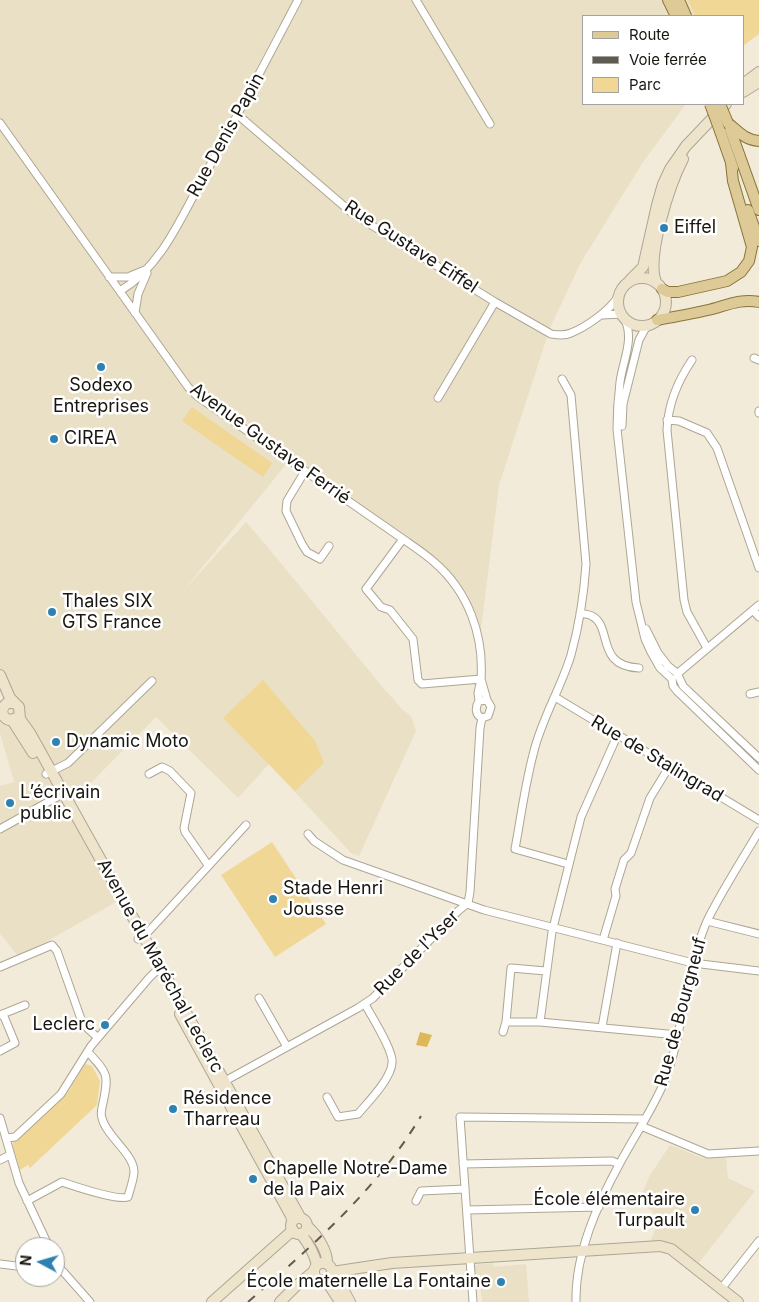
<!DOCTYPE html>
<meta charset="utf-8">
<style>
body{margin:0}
#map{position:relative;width:759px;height:1302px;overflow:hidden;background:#f3ebd9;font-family:Inter,sans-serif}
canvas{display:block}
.legend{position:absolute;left:582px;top:15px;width:162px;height:90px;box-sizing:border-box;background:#fff;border:1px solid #a3a29f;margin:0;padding:6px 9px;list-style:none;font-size:15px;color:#191610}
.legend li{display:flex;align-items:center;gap:10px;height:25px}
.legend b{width:25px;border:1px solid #a3a29f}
.north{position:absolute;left:15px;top:1237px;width:50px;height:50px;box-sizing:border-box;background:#fff;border:1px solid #a3a29f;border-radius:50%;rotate:276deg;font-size:14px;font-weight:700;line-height:20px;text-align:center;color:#191610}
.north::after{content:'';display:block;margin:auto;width:18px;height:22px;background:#2e82b2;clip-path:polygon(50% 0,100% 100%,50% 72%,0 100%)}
</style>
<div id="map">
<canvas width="759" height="1302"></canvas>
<ul class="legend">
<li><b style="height:6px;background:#ddca97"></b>Route</li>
<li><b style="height:6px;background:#605b51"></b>Voie ferrée</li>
<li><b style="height:14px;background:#f0d796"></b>Parc</li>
</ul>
<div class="north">N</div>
</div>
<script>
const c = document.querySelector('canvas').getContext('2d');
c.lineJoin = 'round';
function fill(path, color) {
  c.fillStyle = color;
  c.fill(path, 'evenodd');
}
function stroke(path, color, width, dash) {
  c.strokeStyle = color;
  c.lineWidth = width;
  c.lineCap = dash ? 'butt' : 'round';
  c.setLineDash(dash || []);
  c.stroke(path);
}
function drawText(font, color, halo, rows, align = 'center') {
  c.font = font + ' Inter,sans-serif';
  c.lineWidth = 5;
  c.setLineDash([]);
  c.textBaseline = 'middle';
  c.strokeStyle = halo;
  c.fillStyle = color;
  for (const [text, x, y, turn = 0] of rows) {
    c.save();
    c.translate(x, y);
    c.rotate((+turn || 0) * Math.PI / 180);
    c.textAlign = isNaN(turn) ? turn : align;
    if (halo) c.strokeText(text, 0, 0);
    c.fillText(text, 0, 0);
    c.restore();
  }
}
const built = new Path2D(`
 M 0,0 L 688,0 L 695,16 L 583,16 L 583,104 L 686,104 L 643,162 L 580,264 L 550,328 L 499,485 L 481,629 L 467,597 L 454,577 L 438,561 L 288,462 L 183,591 L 246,522 L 266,545 L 380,684 L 402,709 L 411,716 L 416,731 L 359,856 L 351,853 L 269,764 L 238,798 L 156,717 L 70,804 L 125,897 L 19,957 L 0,934 L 0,786 L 14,782 L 0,733 L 0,724 L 11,712 L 0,692 Z
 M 670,1145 L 703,1158 L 726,1157 L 728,1178 L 755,1191 L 698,1264 L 668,1242 L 650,1242 L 660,1218 L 639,1201 L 649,1177 Z
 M 493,1263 L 494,1267 L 526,1264 L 529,1302 L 482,1302 L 480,1285 L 476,1285 L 474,1265 Z`);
const green = new Path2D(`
 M 688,0 L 759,0 L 759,34 L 743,46 L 743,16 L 695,16 Z
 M 192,407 L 272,463 L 263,477 L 182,421 Z
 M 263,680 L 315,741 L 324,763 L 295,791 L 223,718 Z
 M 272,842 L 326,924 L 275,957 L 221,875 Z
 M 85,1064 L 92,1066 L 100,1081 L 97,1105 L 30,1168 L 28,1165 L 20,1170 L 13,1146 L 13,1142 L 67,1094 Z`);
const water = new Path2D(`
 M 420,1032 L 432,1035 L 427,1047 L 416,1045 Z`);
const street = new Path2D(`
 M 416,0 L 490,124
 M 238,115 L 352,213 L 495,302 L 551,334 C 558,335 564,336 571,333 C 586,327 609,311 618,297
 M 0,123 L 188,387 L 197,396 L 403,539 C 413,546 424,553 434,562 C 468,591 484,635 481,679 L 422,684 L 418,680 L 413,639 L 390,610 L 381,607 L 366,589 L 403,539
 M 109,277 L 128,277 L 145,270
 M 120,291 C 164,265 183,212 208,169 C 239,113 268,57 298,0
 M 135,313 L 138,294 L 147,273
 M 602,315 L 622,314
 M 624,318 C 635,338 623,360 620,382 C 618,398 617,413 617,429 L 636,602 L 645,639 L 651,652 L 660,668 L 672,679
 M 754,358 L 759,360
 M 692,360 C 677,382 668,404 667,430 L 684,600 L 687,612 L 707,648
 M 562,379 L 571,395 L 586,564 C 584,594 579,626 571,655 C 561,688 542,718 534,751 C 525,784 521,817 515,849 L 568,864
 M 438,398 L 495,302
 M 759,411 L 759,413
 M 667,420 L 679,421 L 707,433 L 717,448 L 759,568
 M 622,426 L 623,404 L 639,340 L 645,329 L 651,324
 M 305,471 L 287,501 L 286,511 L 302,544 L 307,552 L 320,559 L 329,546
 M 753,610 L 759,617
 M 580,613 C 583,614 588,614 592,616 C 613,627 595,666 639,668
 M 646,629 L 658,653 L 668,666 L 677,673 L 683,686 L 759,758
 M 677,674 L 759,605
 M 672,679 L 673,686 L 677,691 L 759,770
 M 750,694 L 759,692
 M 555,697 L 759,820
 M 479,701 L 478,693 L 481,679 L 487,700 L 491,707 L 488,716 L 482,718 C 475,715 475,707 479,701 L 487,700
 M 46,774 L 68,763 L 152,681
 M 149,774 L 162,767 L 170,771 L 191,793 L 184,828 L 185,832 L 208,865
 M 0,829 L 64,793
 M 308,834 L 314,841 L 343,860 L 484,910 L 693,963 L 759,971
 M 468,903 L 470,892 L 480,728 L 482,718
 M 707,921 L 759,934
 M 138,939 L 148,932 L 246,825
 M 603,940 L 616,896 L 615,889 L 624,860 L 631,853 L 650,798 L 669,767
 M 0,967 L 52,945 L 57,951 L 81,1019 L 86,1027 L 98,1038
 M 259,998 L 287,1047
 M 0,1015 L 25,1005
 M 506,1022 L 540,1022 L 678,1035
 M 540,1022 L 552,932 L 581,817 L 617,736
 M 602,1027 L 617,943
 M 503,1032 L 506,1022 L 511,968 L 546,971
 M 0,1051 L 15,1043 L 3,1014
 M 220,1079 L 225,1081 L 358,1008 L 373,998 L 458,911 L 468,903
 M 327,1097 L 338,1117 L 358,1114 C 368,1102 391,1079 392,1063 C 394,1051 371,1016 365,1004
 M 0,1118 L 19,1183 L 49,1247
 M 641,1126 L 708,1154 L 759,1151
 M 6,1138 L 15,1137 L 61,1094 L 91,1046 L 149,978 L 156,971 L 164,973
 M 0,1160 L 10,1155
 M 463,1164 L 612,1161 L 619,1164
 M 27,1201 L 62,1182 C 74,1186 117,1201 128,1197 C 130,1189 134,1179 134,1171 C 133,1153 106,1136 102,1118 C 100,1113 102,1108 103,1103 C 109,1074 108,1074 88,1052
 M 416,1201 L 421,1191 L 465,1189
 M 467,1210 L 599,1207
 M 55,1258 L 60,1268 L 90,1302
 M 0,1264 L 25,1267
 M 721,1289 L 759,1241
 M 473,1302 L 460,1117 L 645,1119
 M 576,1302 C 575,1254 597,1205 620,1163 C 635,1135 653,1109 665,1080 C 680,1041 683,999 694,959 C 698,946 702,931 708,919 C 723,889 742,860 759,831`);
const secondary = new Path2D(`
 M 743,84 L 759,72
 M 743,92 L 759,82
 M618 302a24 24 0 1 1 48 0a24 24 0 1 1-48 0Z
 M 630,280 L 643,267 L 657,205 L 663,184 L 670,169 L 686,146 L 726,104
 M 656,282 C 646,256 670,184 683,159
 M 0,675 L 10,698 L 19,707 L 20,719 L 30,733 L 300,1217
 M 15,703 L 7,703 C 0,709 1,717 9,720 L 17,718
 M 12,720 L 33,753
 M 180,1014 L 290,1214 L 293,1221
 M291 1226a8 8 0 1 1 16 0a8 8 0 1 1-16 0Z
 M 308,1227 C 317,1235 328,1251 327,1264
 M 301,1234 C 309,1244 314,1253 317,1265
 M314 1272a9 9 0 1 1 18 0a9 9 0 1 1-18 0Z
 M 332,1272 L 392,1263 L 660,1246 L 671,1249 L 738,1302
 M 331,1275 L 344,1291 L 350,1302
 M 325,1280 L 328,1283 L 340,1302
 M 212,1302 L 293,1230
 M 280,1302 L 296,1286 L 314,1271`);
const primary = new Path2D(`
 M 668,0 L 676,16
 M 679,0 L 686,16
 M 728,123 L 759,210
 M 728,123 C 739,132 745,140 759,141
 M 720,131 L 733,168
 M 748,210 L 759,241
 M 662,289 L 668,292 L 678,292 L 727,281 L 741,272 L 749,261 L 752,247 L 733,181 L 731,163
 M 657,320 C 674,317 691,314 708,310 C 725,306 741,298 759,302`);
const rail = new Path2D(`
 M 248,1302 C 313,1245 376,1191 421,1116`);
const primaryBridge = new Path2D(`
 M 710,104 L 720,131
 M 720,104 L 728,123`);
const markers = [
 [664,228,5,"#2e82b2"],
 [101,367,5,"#2e82b2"],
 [54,439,5,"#2e82b2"],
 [52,612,5,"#2e82b2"],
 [56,742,5,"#2e82b2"],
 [10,803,5,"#2e82b2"],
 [273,899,5,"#2e82b2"],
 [105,1025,5,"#2e82b2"],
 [173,1109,5,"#2e82b2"],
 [253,1179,5,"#2e82b2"],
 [695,1210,5,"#2e82b2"],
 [501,1282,5,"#2e82b2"]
];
const streetNames = [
 ["Rue Denis Papin",226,135,-61],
 ["Rue Gustave Eiffel",411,247,33],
 ["Avenue Gustave Ferrié",270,444,36],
 ["Rue de Stalingrad",657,759,31],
 ["Rue de l’Yser",417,953,-45],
 ["Avenue du Maréchal Leclerc",160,966,61],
 ["Rue de Bourgneuf",681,1012,-75]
];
const poiNames = [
 ["Eiffel",674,228],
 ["Sodexo",101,386,"center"],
 ["Entreprises",101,407,"center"],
 ["CIREA",64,439],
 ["Thales SIX",62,602],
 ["GTS France",62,623],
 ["Dynamic Moto",66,742],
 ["L’écrivain",20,793],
 ["public",20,814],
 ["Stade Henri",283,889],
 ["Jousse",283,910],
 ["Leclerc",95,1025,"right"],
 ["Résidence",183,1099],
 ["Tharreau",183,1120],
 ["Chapelle Notre-Dame",263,1169],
 ["de la Paix",263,1190],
 ["École élémentaire",685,1200,"right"],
 ["Turpault",685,1221,"right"],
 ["École maternelle La Fontaine",491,1282,"right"]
];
fill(built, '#eae0c6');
fill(green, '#f0d796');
fill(water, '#dcb859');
stroke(street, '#ada694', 9);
stroke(secondary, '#ada694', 12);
stroke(primary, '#89743b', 12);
stroke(street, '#fff', 7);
stroke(secondary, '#eee4cb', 10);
stroke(primary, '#ddca97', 10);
stroke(rail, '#605b51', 2, [9, 9]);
stroke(primaryBridge, '#89743b', 12, []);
stroke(primaryBridge, '#ddca97', 10);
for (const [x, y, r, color] of markers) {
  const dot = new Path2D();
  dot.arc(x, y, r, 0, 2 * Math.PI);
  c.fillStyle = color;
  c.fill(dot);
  stroke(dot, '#fff', 2);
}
drawText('18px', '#191610', '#fff', streetNames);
drawText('18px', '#191610', '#fff', poiNames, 'left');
</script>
